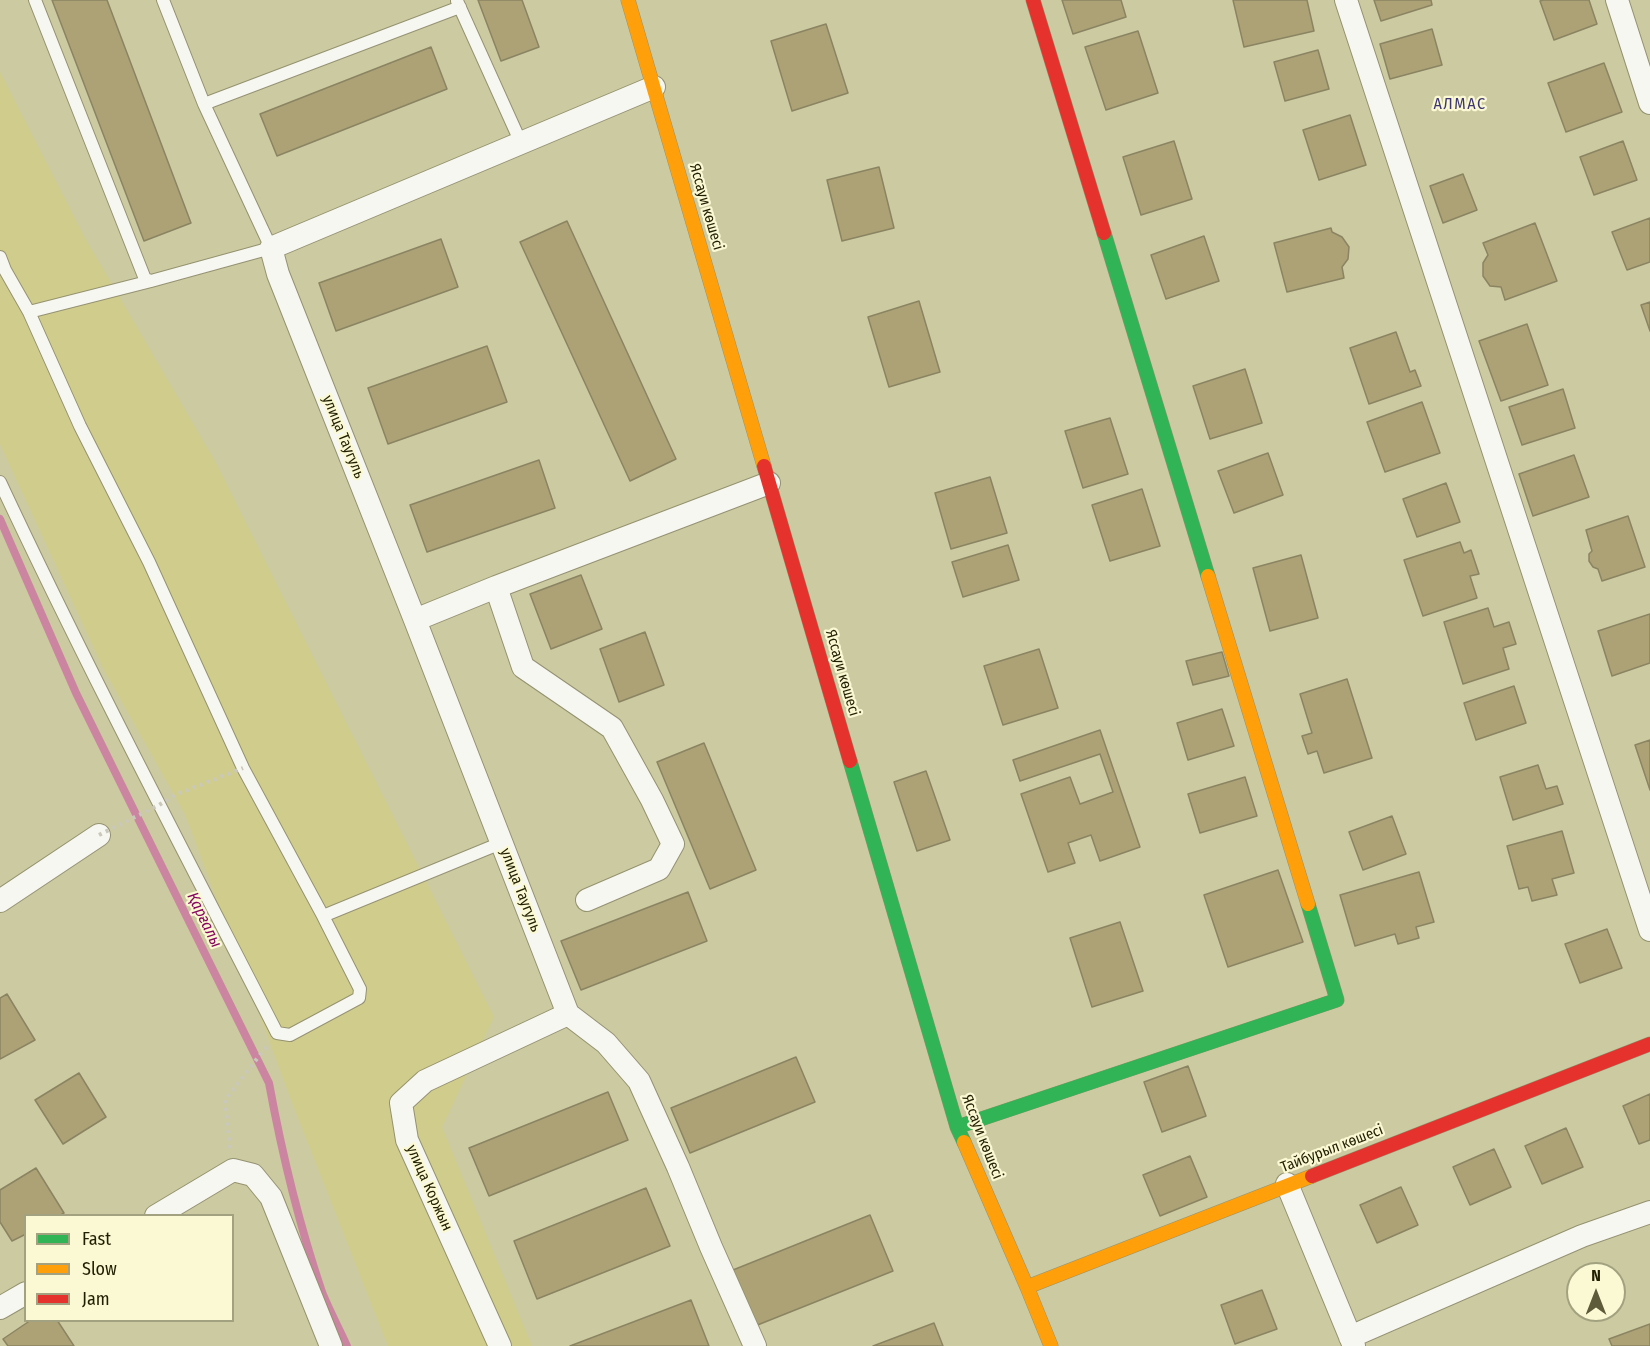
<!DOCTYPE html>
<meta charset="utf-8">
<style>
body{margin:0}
#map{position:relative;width:1650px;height:1346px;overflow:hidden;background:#cccaa0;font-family:"Fira Sans Condensed",sans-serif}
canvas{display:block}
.legend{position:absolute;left:24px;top:1214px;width:210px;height:108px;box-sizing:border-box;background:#faf9d4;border:2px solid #a3a280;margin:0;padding:8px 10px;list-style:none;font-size:18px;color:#211f01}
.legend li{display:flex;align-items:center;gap:12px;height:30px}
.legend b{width:30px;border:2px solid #a3a280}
.north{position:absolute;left:1566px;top:1262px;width:60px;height:60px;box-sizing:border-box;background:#faf9d4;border:2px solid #a3a280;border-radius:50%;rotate:0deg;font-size:16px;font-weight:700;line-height:24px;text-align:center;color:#211f01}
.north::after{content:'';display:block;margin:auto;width:21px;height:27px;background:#5d5b39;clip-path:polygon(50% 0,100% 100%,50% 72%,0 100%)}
</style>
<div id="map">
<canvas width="1650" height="1346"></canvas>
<ul class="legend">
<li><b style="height:8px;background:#30b455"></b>Fast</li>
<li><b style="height:8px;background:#ff9f0a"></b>Slow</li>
<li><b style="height:8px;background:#e5322d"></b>Jam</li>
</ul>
<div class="north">N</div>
</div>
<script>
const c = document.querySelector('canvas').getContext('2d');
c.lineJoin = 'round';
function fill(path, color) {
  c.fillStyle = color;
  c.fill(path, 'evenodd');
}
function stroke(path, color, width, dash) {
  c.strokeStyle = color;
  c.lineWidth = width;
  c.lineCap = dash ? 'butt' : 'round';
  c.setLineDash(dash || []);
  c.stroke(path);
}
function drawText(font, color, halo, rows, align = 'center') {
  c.font = font + ' "Fira Sans Condensed",sans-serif';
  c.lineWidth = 4.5;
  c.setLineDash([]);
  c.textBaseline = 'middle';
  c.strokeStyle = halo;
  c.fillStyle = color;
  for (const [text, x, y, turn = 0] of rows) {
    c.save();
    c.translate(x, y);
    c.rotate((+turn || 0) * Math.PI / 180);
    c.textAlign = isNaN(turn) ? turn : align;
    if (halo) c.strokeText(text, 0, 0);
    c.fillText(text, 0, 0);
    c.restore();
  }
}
const built = new Path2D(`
 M 0,72 L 85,238 L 216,463 L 494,1017 L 442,1127 L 532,1346 L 388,1346 L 293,1105 L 185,814 L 104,670 L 0,444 Z`);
const stream = new Path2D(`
 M 0,519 L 76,693 L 269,1083 C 282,1154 299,1224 322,1292 C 329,1310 339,1328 347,1346`);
const building = new Path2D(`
 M 52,0 L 107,0 L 191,223 L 144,241 Z
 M 478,0 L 522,0 L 539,47 L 501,61 Z
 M 1062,0 L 1121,0 L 1126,17 L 1073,34 Z
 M 1233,0 L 1307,0 L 1314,31 L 1244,47 Z
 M 1374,0 L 1431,0 L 1432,5 L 1381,21 Z
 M 1543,0 L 1589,0 L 1597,24 L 1554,40 L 1540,1 Z
 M 826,24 L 848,93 L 792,111 L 771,41 Z
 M 1432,29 L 1442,65 L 1390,79 L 1380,44 Z
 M 1138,31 L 1158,93 L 1106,110 L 1085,47 Z
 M 431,47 L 447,89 L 277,156 L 260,114 Z
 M 1318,50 L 1329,89 L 1285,101 L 1274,62 Z
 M 1604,63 L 1622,112 L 1566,132 L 1548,83 Z
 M 1350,115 L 1366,165 L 1319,180 L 1303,130 Z
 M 1174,141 L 1192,199 L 1141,215 L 1123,157 Z
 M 1623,141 L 1637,180 L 1594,195 L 1580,157 Z
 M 879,167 L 894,228 L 842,241 L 827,180 Z
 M 1463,174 L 1477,210 L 1443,223 L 1430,186 Z
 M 1650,218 L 1650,262 L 1627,270 L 1612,232 Z
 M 567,221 L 676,459 L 630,481 L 520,242 Z
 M 1535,223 L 1557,281 L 1505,300 L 1501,287 L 1490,286 L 1483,276 L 1483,263 L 1488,255 L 1483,243 Z
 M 1331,228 L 1332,232 L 1342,237 L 1349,247 L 1348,259 L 1342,267 L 1344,278 L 1287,292 L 1274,243 Z
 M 1204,236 L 1219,281 L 1166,299 L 1151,255 Z
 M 441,239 L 458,287 L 336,331 L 319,283 Z
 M 919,301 L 940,372 L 889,387 L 868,317 Z
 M 1650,302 L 1650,331 L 1641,305 Z
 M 1527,324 L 1548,385 L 1501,401 L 1479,341 Z
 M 1396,332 L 1410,372 L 1415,370 L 1421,386 L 1369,404 L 1350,348 Z
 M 487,346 L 507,402 L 388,444 L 368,388 Z
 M 1245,369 L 1262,423 L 1210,439 L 1193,386 Z
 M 1563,389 L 1575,428 L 1522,445 L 1509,407 Z
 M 1422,402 L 1440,453 L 1385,472 L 1367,422 Z
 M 1110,418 L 1128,474 L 1083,488 L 1065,431 Z
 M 1268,453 L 1283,495 L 1234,513 L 1218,471 Z
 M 1574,455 L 1589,497 L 1533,516 L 1519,474 Z
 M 539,460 L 555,508 L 427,552 L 410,505 Z
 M 990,477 L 1007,533 L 951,549 L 935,493 Z
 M 1446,483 L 1460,522 L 1417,537 L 1403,499 Z
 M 1142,489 L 1160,546 L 1110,561 L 1092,505 Z
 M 1628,516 L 1645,567 L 1602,581 L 1598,569 L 1593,567 L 1589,561 L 1589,554 L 1592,551 L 1586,530 Z
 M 1460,542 L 1464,553 L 1471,550 L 1479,574 L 1470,576 L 1477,598 L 1423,616 L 1404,560 Z
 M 1008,545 L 1019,580 L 963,597 L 952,562 Z
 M 1301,555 L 1318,618 L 1270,631 L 1253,568 Z
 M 581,575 L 602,629 L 551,649 L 530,594 Z
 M 1488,608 L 1494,627 L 1509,622 L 1516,644 L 1503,648 L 1509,669 L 1463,684 L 1444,622 Z
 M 1650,614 L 1650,663 L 1612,676 L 1598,631 Z
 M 645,632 L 664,685 L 619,702 L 600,649 Z
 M 1039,649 L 1058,708 L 1003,725 L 984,666 Z
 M 1222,652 L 1229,676 L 1193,685 L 1186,661 Z
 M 1347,679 L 1372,758 L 1324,773 L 1317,751 L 1308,754 L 1302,736 L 1312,733 L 1300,694 Z
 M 1514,686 L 1526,723 L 1476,740 L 1464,703 Z
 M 1222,709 L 1234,746 L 1188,760 L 1177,723 Z
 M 1100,730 L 1140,847 L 1100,861 L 1091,835 L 1068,843 L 1075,863 L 1048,872 L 1021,794 L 1070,777 L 1080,804 L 1113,792 L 1100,754 L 1020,781 L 1013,760 Z
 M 1650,740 L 1650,790 L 1635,745 Z
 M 704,743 L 756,870 L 710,889 L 657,762 Z
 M 1538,765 L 1546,789 L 1557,786 L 1563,804 L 1513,820 L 1500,777 Z
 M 926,771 L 950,840 L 917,851 L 894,782 Z
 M 1245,777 L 1257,816 L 1200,833 L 1188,794 Z
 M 1392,816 L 1406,854 L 1363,870 L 1349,832 Z
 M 1562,831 L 1574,873 L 1552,879 L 1557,895 L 1532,901 L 1528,887 L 1519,889 L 1507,846 Z
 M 1278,870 L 1303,942 L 1228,967 L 1204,895 Z
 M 1419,872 L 1434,922 L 1416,927 L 1419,938 L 1398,944 L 1395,934 L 1355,946 L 1340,895 Z
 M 688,892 L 707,941 L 581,990 L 561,941 Z
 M 1120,922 L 1143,991 L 1092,1007 L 1070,938 Z
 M 1607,929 L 1622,968 L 1580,983 L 1565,944 Z
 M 7,994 L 35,1040 L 0,1059 L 0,998 Z
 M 796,1057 L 815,1102 L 690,1153 L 671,1108 Z
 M 1188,1066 L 1206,1116 L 1162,1132 L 1144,1082 Z
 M 79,1073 L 106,1117 L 63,1144 L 35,1100 Z
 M 608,1092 L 628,1140 L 489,1196 L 469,1148 Z
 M 1650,1094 L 1650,1140 L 1639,1144 L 1623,1106 Z
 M 1566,1128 L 1583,1167 L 1542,1184 L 1525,1146 Z
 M 1494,1149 L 1511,1187 L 1470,1205 L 1453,1167 Z
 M 1190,1156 L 1207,1197 L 1160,1216 L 1143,1175 Z
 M 36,1168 L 64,1213 L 59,1216 L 26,1216 L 26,1234 L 12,1241 L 0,1222 L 0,1190 Z
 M 1401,1187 L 1418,1225 L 1377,1243 L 1360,1205 Z
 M 646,1188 L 670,1246 L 537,1299 L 514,1241 Z
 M 870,1215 L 893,1271 L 755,1326 L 733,1270 Z
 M 1262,1290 L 1277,1329 L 1235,1344 L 1221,1305 Z
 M 691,1300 L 709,1346 L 570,1346 Z
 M 31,1320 L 57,1320 L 74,1346 L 8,1346 L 3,1339 Z
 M 934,1323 L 943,1346 L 873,1346 Z
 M 1650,1324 L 1650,1346 L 1612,1346 L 1609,1339 Z`);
const path = new Path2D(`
 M 230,1148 L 225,1100 L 266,1047`);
const lane = new Path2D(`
 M 35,0 L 145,279 L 151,281 L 271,248 L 204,104 L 163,0
 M 457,1 L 521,143
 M 204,104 L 460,7
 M 0,257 L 5,270 L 29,312 L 80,426 L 149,562 L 243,768 L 323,916 L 360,989 L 359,998 L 290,1035 L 277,1033 C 183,850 87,668 0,482
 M 29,312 L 151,281
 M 323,916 L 501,843`);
const street = new Path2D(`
 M 1346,0 L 1650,930
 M 1617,0 L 1650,103
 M 496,587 L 523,667 L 612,728 L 652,800 L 673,844 L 659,869 L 587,900
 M 415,620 L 496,587 L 769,483
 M 0,901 L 99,835
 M 568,1014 L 415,620 L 278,274 L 271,248 L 654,87
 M 568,1014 L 606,1043 L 639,1081 L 678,1167 L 711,1247 L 755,1346
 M 1287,1184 L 1354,1346
 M 156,1216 L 233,1170 L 253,1175 L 271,1197 L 331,1346
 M 0,1308 L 26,1293
 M 1350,1337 L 1582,1236 L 1650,1212
 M 500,1346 L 407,1140 L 401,1103 L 425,1081 L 568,1014`);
const fast = new Path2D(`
 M 1104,233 L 1208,576
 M 850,761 L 957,1127 L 964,1142
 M 957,1127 L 1337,1000 L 1308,904`);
const slow = new Path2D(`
 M 628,0 L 764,466
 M 1208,576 L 1308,904
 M 964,1142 L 1027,1287 L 1051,1346
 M 1027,1287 L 1312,1176`);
const jam = new Path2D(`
 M 1033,0 L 1104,233
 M 764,466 L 850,761
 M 1312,1176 L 1650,1044`);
const pathBridge = new Path2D(`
 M 99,835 L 159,805 L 175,795 L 243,768`);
const streetNames = [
 ["Яссауи көшесі",706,207,74],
 ["улица Таугуль",343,437,68],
 ["Яссауи көшесі",842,673,74],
 ["улица Таугуль",520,890,69],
 ["Яссауи көшесі",982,1137,69],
 ["Тайбурыл көшесі",1332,1149,-21],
 ["улица Коржын",429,1188,66]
];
const neighbourhoodNames = [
 ["АЛМАС",1460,105]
];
const waterNames = [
 ["Қарғалы",204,920,64]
];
fill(built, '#d0cd8c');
stroke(stream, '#cc85a1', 8);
fill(building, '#aca276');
stroke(building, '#8b8462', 1.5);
stroke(lane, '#949271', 14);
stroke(street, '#949271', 24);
stroke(fast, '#949271', 15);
stroke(slow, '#949271', 15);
stroke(jam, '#949271', 15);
stroke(path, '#c9c8bb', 4, [3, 4.5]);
stroke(lane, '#f7f7f1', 12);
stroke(street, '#f7f7f1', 22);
stroke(fast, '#30b455', 14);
stroke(slow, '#ff9f0a', 14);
stroke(jam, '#e5322d', 14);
stroke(pathBridge, '#c9c8bb', 4, [3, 4.5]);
drawText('15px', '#211f01', '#faf9d4', streetNames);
c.letterSpacing = '1.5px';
drawText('16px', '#3d3672', '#faf9d4', neighbourhoodNames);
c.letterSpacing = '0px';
drawText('italic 16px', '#880861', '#faf9d4', waterNames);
</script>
